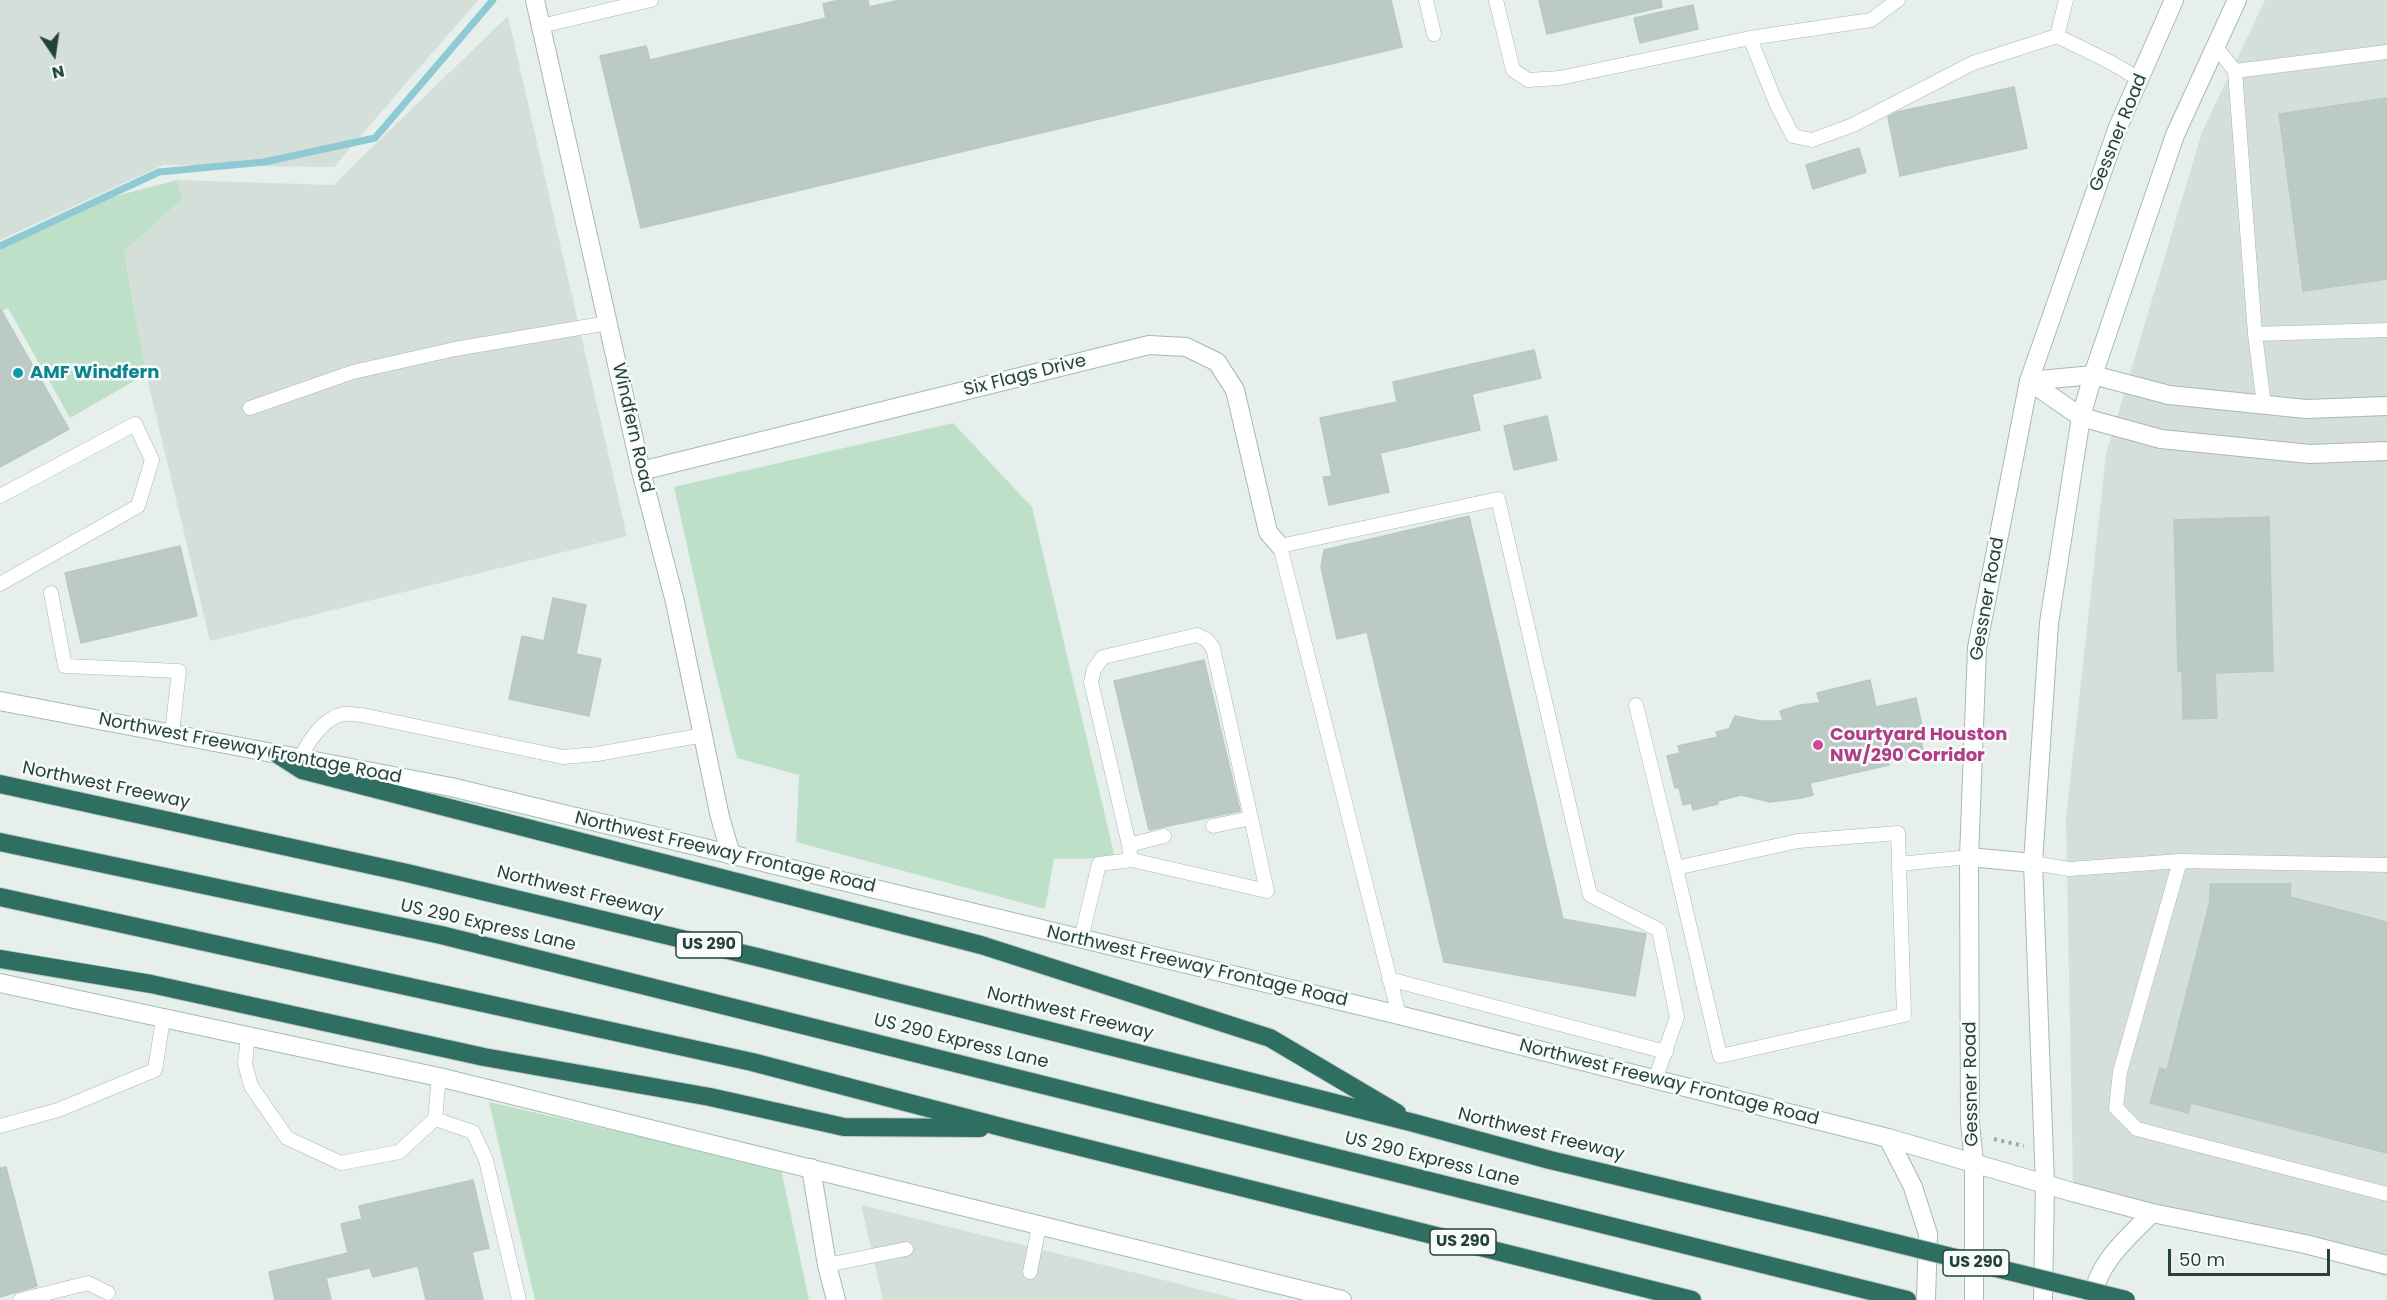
<!DOCTYPE html>
<style>
body{margin:0}
#map{position:relative;width:2387px;height:1300px;overflow:hidden;background:#e6efeb;font-family:Poppins,sans-serif}
canvas{display:block}
.north{position:absolute;left:24px;top:24px;width:60px;height:60px;-webkit-text-stroke:4px #f7fbf9;paint-order:stroke;rotate:167deg;font-size:16px;font-weight:700;line-height:24px;text-align:center;color:#24423a}
.north::after{content:'';display:block;margin:auto;width:21px;height:27px;background:#24423a;clip-path:polygon(50% 0,100% 100%,50% 72%,0 100%)}
.scale{position:absolute;left:2168px;top:1249px;width:162px;height:27px;box-sizing:border-box;border:3px solid #24423a;border-top:0;padding-left:8px;font-size:18px;line-height:21px;white-space:nowrap;color:#24423a;-webkit-text-stroke:4px #f7fbf9;paint-order:stroke}
</style>
<div id="map">
<canvas width="2387" height="1300"></canvas>
<div class="north">N</div>
<div class="scale">50 m</div>
</div>
<script>
const c = document.querySelector('canvas').getContext('2d');
c.lineJoin = 'round';
function fill(path, color) {
  c.fillStyle = color;
  c.fill(path, 'evenodd');
}
function stroke(path, color, width, dash) {
  c.strokeStyle = color;
  c.lineWidth = width;
  c.lineCap = dash ? 'butt' : 'round';
  c.setLineDash(dash || []);
  c.stroke(path);
}
function drawText(font, color, halo, rows, align = 'center') {
  c.font = font + ' Poppins,sans-serif';
  c.lineWidth = 5;
  c.setLineDash([]);
  c.textBaseline = 'middle';
  c.strokeStyle = halo;
  c.fillStyle = color;
  for (const [text, x, y, turn = 0] of rows) {
    c.save();
    c.translate(x, y);
    c.rotate((+turn || 0) * Math.PI / 180);
    c.textAlign = isNaN(turn) ? turn : align;
    if (halo) c.strokeText(text, 0, 0);
    c.fillText(text, 0, 0);
    c.restore();
  }
}
const built = new Path2D(`
 M 0,0 L 478,0 L 334,167 L 163,165 L 0,240 Z
 M 2265,0 L 2387,0 L 2387,1277 L 2073,1184 L 2066,818 L 2106,454 L 2202,132 Z
 M 508,16 L 627,536 L 210,641 L 146,374 L 124,250 L 182,199 L 177,180 L 333,185 Z
 M 861,1205 L 1152,1277 L 1240,1300 L 883,1300 Z`);
const green = new Path2D(`
 M 177,180 L 182,199 L 124,251 L 146,374 L 70,418 L 8,308 L 0,312 L 0,245 L 116,196 Z
 M 953,423 L 1032,507 L 1115,858 L 1054,859 L 1045,909 L 796,842 L 799,775 L 737,758 L 712,659 L 674,487 Z
 M 489,1102 L 781,1169 L 809,1300 L 535,1300 Z`);
const stream = new Path2D(`
 M 0,246 L 159,172 L 264,162 L 375,138 L 493,0`);
const building = new Path2D(`
 M 839,0 L 868,0 L 869,7 L 900,0 L 1391,0 L 1402,47 L 641,228 L 600,56 L 646,46 L 650,60 L 826,18 L 823,4 Z
 M 1539,0 L 1661,0 L 1662,7 L 1547,34 Z
 M 1693,5 L 1698,29 L 1640,43 L 1634,18 Z
 M 2014,87 L 2027,148 L 1900,176 L 1888,117 L 1897,112 Z
 M 2387,98 L 2387,279 L 2303,291 L 2279,114 Z
 M 1859,148 L 1866,172 L 1813,189 L 1806,165 Z
 M 0,308 L 69,429 L 0,467 Z
 M 1534,350 L 1541,378 L 1472,394 L 1480,430 L 1380,453 L 1389,492 L 1329,505 L 1323,477 L 1332,476 L 1320,418 L 1397,402 L 1393,382 Z
 M 1547,416 L 1557,460 L 1514,470 L 1504,426 Z
 M 1469,516 L 1563,919 L 1646,934 L 1635,996 L 1444,962 L 1367,632 L 1337,639 L 1321,567 L 1324,550 Z
 M 2269,517 L 2273,671 L 2215,673 L 2217,718 L 2183,719 L 2182,671 L 2178,671 L 2174,520 Z
 M 180,546 L 197,616 L 81,643 L 65,573 Z
 M 553,598 L 586,605 L 576,654 L 601,659 L 589,716 L 509,699 L 522,636 L 544,641 Z
 M 1204,660 L 1240,811 L 1149,830 L 1114,681 Z
 M 1870,680 L 1876,707 L 1916,698 L 1923,731 L 1919,732 L 1923,750 L 1913,753 L 1912,756 L 1888,762 L 1889,765 L 1810,783 L 1813,795 L 1802,798 L 1770,802 L 1741,795 L 1718,801 L 1718,804 L 1693,810 L 1691,803 L 1683,805 L 1679,787 L 1675,788 L 1667,756 L 1680,753 L 1678,746 L 1718,737 L 1716,732 L 1729,729 L 1735,716 L 1760,721 L 1783,721 L 1780,711 L 1800,705 L 1820,703 L 1817,693 Z
 M 2210,884 L 2291,884 L 2290,897 L 2387,922 L 2387,1153 L 2191,1103 L 2188,1113 L 2150,1103 L 2160,1068 L 2167,1070 L 2210,901 Z
 M 6,1167 L 37,1286 L 0,1297 L 0,1168 Z
 M 473,1180 L 489,1248 L 472,1252 L 483,1300 L 426,1300 L 418,1266 L 373,1277 L 370,1268 L 326,1278 L 331,1300 L 275,1300 L 269,1272 L 348,1253 L 341,1224 L 362,1219 L 359,1206 Z`);
const path = new Path2D(`
 M 1994,1139 L 2024,1146`);
const service = new Path2D(`
 M 1426,0 L 1434,34
 M 1496,0 L 1513,70 L 1528,80 L 1560,78 L 1750,38 L 1776,103 L 1793,136 L 1812,140 L 1853,125 L 1973,63 L 2057,36 L 2110,62 L 2139,79
 M 541,26 L 651,0
 M 2057,36 L 2066,0
 M 1750,38 L 1871,20 L 1898,0
 M 2216,47 L 2235,71 L 2255,334 L 2264,405
 M 2235,71 L 2387,52
 M 2255,334 L 2387,330
 M 250,408 L 353,372 L 455,349 L 608,323
 M 0,496 L 135,424 L 152,460 L 138,506 L 0,584
 M 51,593 L 65,666 L 179,671 L 172,733
 M 1636,705 L 1676,868
 M 301,759 C 306,743 324,718 343,714 C 348,713 356,715 362,715 L 563,757 L 597,754 L 704,735
 M 1129,845 L 1091,682 L 1094,669 L 1103,657 L 1197,635 L 1207,640 L 1213,648 L 1251,818
 M 1130,854 L 1129,845 L 1164,836
 M 2033,863 L 2069,869 L 2180,861
 M 1899,864 L 1898,833 L 1798,841 L 1676,868 L 1720,1056 L 1904,1015 L 1899,864 L 1969,857
 M 2387,865 L 2180,861 L 2120,1072 L 2116,1108 L 2137,1129 L 2387,1194
 M 1081,939 L 1099,864 L 1132,860 L 1267,891 L 1251,818 L 1213,826
 M 1389,979 L 1666,1052
 M 1399,1015 L 1280,546 L 1498,499 L 1590,895 L 1659,930 L 1677,1017 L 1655,1080
 M 248,1035 L 245,1064 L 251,1086 L 287,1138 L 341,1163 L 399,1152 L 435,1119 L 439,1077
 M 435,1119 L 473,1132 L 486,1160 L 519,1300
 M 0,1126 L 58,1110 L 155,1070 L 163,1019
 M 827,1265 L 906,1249
 M 1030,1272 L 1039,1226
 M 20,1300 L 88,1283 L 108,1293`);
const minor = new Path2D(`
 M 641,471 L 1149,345 L 1186,347 L 1217,362 L 1235,390 L 1268,532 L 1280,546`);
const tertiary = new Path2D(`
 M 535,0 L 641,471 L 675,602 L 720,817 L 731,855
 M 2029,381 L 2081,417 L 2161,439 L 2310,454 L 2387,451
 M 2029,381 L 2093,375 L 2169,395 L 2306,409 L 2387,406
 M 811,1168 L 827,1265 L 836,1300`);
const secondary = new Path2D(`
 M 0,701 L 451,787 L 1399,1015 L 1888,1138 L 2072,1192 L 2152,1213 L 2305,1244 L 2387,1265
 M 1969,857 L 2033,863
 M 0,983 L 439,1077 L 1342,1300
 M 1888,1138 L 1913,1187 L 1928,1234 L 1926,1300
 M 1974,1300 L 1974,1162 L 1970,1123 L 1969,857 L 1977,648 L 2029,381 L 2118,127 L 2174,0
 M 2043,1300 L 2045,1184 L 2033,863 L 2049,623 L 2081,417 L 2093,375 L 2175,135 L 2237,0
 M 2093,1300 C 2095,1264 2129,1237 2152,1213`);
const motorway = new Path2D(`
 M 277,754 L 302,770 L 981,945 L 1270,1038 L 1397,1113
 M 0,784 L 407,873 L 757,957 L 1414,1123 L 1550,1160 L 1826,1226
 M 0,842 L 441,935 L 1907,1300
 M 0,897 L 752,1062 L 1005,1128 L 1692,1300
 M 0,959 L 151,984 L 484,1057 L 710,1097 L 844,1127 L 980,1128`);
const motorwayBridge = new Path2D(`
 M 1826,1226 L 2126,1300`);
const markers = [
 [18,373,6,"#0f9aa8"],
 [1818,745,6,"#d1479c"]
];
const shields = [
 [709,945,66],
 [1463,1242,66],
 [1976,1263,66]
];
const shieldNames = [
 ["US 290",709,945],
 ["US 290",1463,1242],
 ["US 290",1976,1263]
];
const streetNames = [
 ["Gessner Road",2119,133,-68],
 ["Six Flags Drive",1025,376,-14],
 ["Windfern Road",632,428,77],
 ["Gessner Road",1988,599,-80],
 ["Northwest Freeway Frontage Road",250,749,11],
 ["Northwest Freeway",106,786,12],
 ["Northwest Freeway Frontage Road",725,853,13],
 ["Northwest Freeway",580,893,14],
 ["US 290 Express Lane",488,926,13],
 ["Northwest Freeway Frontage Road",1197,967,13],
 ["Northwest Freeway",1070,1014,14],
 ["US 290 Express Lane",961,1042,14],
 ["Northwest Freeway Frontage Road",1669,1083,14],
 ["Gessner Road",1972,1084,-91],
 ["Northwest Freeway",1541,1135,14],
 ["US 290 Express Lane",1432,1160,14]
];
const cultureNames = [
 ["AMF Windfern",30,373]
];
const hotelNames = [
 ["Courtyard Houston",1830,735],
 ["NW/290 Corridor",1830,756]
];
fill(built, '#d4dfda');
fill(green, '#bfe0c8');
stroke(stream, '#8ec9d4', 7);
fill(building, '#bbcac4');
stroke(building, '#b8c9c2', 1.5);
stroke(service, '#a8b8b2', 15);
stroke(minor, '#a8b8b2', 20);
stroke(tertiary, '#a8b8b2', 20);
stroke(secondary, '#a4bbb3', 20);
stroke(motorway, '#c2cac8', 20);
stroke(path, '#86b3a5', 4, [3, 4.5]);
stroke(service, '#fff', 14);
stroke(minor, '#fff', 18);
stroke(tertiary, '#fff', 18);
stroke(secondary, '#fff', 18);
stroke(motorway, '#2f6f62', 18);
stroke(motorwayBridge, '#c2cac8', 20, []);
stroke(motorwayBridge, '#2f6f62', 18);
for (const [x, y, r, color] of markers) {
  const dot = new Path2D();
  dot.arc(x, y, r, 0, 2 * Math.PI);
  c.fillStyle = color;
  c.fill(dot);
  stroke(dot, '#f7fbf9', 2);
}
for (const [x, y, w] of shields) {
  const box = new Path2D();
  box.roundRect(x - w / 2, y - 13, w, 26, 4.5);
  c.fillStyle = '#f7fbf9';
  c.fill(box);
  stroke(box, '#24423a', 1.5);
}
drawText('bold 16px', '#24423a', null, shieldNames);
drawText('18px', '#24423a', '#f7fbf9', streetNames);
drawText('bold 18px', '#0d838f', '#f7fbf9', cultureNames, 'left');
drawText('bold 18px', '#b23c85', '#f7fbf9', hotelNames, 'left');
</script>
